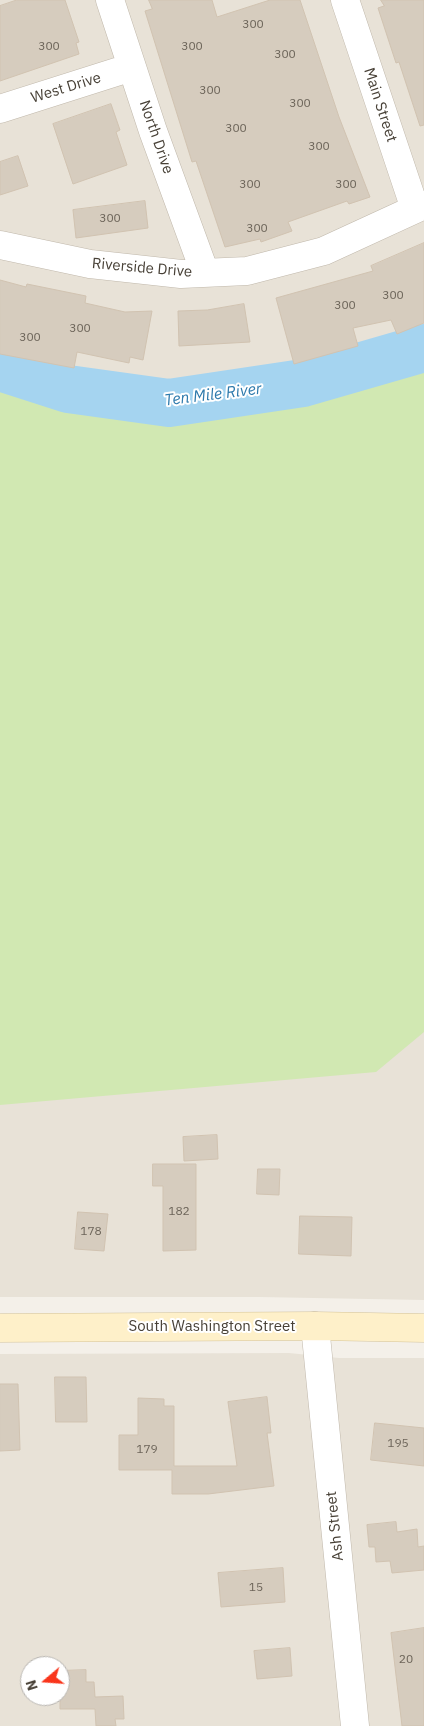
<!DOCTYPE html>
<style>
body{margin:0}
#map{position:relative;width:424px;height:1726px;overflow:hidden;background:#f4f0e9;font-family:"IBM Plex Sans",sans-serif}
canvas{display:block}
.north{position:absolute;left:20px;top:1656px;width:50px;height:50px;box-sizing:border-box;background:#fff;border:1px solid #b6b3af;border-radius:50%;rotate:252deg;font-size:14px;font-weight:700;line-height:20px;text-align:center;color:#484137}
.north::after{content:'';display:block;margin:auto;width:18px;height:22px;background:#f9351b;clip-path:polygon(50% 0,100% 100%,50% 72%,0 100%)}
</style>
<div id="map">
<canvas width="424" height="1726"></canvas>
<div class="north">N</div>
</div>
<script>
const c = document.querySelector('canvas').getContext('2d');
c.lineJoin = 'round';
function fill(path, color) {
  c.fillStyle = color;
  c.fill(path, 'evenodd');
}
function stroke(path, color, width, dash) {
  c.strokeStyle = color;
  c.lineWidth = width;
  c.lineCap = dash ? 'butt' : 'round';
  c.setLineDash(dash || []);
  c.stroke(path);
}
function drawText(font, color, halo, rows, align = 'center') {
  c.font = font + ' "IBM Plex Sans",sans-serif';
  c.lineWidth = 4;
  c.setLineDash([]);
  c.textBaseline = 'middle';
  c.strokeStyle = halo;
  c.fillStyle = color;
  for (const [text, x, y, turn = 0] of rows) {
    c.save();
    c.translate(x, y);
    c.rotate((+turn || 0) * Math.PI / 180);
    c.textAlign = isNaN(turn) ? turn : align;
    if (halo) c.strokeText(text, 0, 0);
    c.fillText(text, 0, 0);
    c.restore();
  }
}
const residential = new Path2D(`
 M 0,0 L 424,0 L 424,327 L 390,339 L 275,372 L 151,388 L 101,379 L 0,352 Z
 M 0,374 L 424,428 L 424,1300 L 259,1297 L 0,1297 Z
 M 289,1353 L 339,1358 L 424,1358 L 424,1726 L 0,1726 L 0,1354 ZM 30,1666 L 60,1666 L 60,1696 L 30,1696 Z`);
const green = new Path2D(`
 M 424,333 L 424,1032 L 376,1072 L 0,1105 L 0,352 L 146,389 L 405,343 Z`);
const river = new Path2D(`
 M 0,367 L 68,389 L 169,403 L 303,383 L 424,348`);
const building = new Path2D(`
 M 17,0 L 65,0 L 79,42 L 76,43 L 79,54 L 0,81 L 0,6 Z
 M 149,0 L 212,0 L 217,17 L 270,0 L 300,0 L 339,117 L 370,197 L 349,204 L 347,201 L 288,222 L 292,231 L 261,242 L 260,239 L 225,247 L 196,161 L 192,162 L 145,11 L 152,9 Z
 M 381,0 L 424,0 L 424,125 L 420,126 L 399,62 L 396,63 L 378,8 L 384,6 Z
 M 111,104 L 120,130 L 116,132 L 127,165 L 73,184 L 53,124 Z
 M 18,156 L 28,186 L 0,195 L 0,162 Z
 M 145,201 L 148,228 L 76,238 L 73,210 Z
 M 424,243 L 424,323 L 397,334 L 391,320 L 353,328 L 358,346 L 294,364 L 276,298 L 373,271 L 371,266 Z
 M 0,280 L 26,287 L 27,284 L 86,296 L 85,303 L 125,312 L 152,311 L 143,360 L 130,357 L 129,363 L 77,352 L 74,368 L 0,354 Z
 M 244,304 L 250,342 L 179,346 L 178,311 L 207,310 Z
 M 217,1135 L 218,1159 L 184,1161 L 183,1137 Z
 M 153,1164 L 196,1164 L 196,1250 L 163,1251 L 163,1186 L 153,1186 Z
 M 258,1169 L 280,1169 L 279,1195 L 257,1194 Z
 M 78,1212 L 108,1214 L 104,1251 L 75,1249 Z
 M 300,1216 L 352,1217 L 351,1256 L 299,1254 Z
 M 55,1377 L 86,1377 L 87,1422 L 56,1422 Z
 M 0,1384 L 18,1384 L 20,1450 L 0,1451 Z
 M 267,1397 L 271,1433 L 267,1433 L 274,1486 L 208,1494 L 172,1494 L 172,1470 L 119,1470 L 119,1435 L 138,1435 L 138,1398 L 164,1399 L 164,1406 L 174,1406 L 174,1466 L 237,1466 L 228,1402 Z
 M 375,1423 L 424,1428 L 424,1466 L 371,1460 Z
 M 396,1522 L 397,1532 L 417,1529 L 418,1547 L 424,1546 L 424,1570 L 392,1573 L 390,1561 L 376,1562 L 375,1547 L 369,1547 L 367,1525 Z
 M 283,1568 L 285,1602 L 221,1607 L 218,1573 Z
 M 424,1628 L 424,1726 L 402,1726 L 391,1633 Z
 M 290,1648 L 292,1676 L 257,1679 L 254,1651 Z
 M 86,1670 L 86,1682 L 94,1682 L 95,1697 L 123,1696 L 124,1719 L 115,1719 L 116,1726 L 96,1726 L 95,1709 L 60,1709 L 60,1671 Z`);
const minor = new Path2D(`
 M 110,0 L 153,131 L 205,273
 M 345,0 L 415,209
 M 0,109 L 132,67
 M 0,245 L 90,264 L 181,274 L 247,271 L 324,251 L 424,205
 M 315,1326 L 355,1726`);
const secondary = new Path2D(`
 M 0,1328 L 315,1326 L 424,1328`);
const numberNames = [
 ["300",253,25],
 ["300",49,47],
 ["300",192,47],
 ["300",285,55],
 ["300",210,91],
 ["300",300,104],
 ["300",236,129],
 ["300",319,147],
 ["300",250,185],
 ["300",346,185],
 ["300",110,219],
 ["300",257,229],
 ["300",393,296],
 ["300",345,306],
 ["300",80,329],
 ["300",30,338],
 ["182",179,1212],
 ["178",91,1232],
 ["195",398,1444],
 ["179",147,1450],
 ["15",256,1588],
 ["20",406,1660]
];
const streetNames = [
 ["West Drive",66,88,-17],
 ["Main Street",380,105,72],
 ["North Drive",156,137,71],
 ["Riverside Drive",142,268,5],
 ["South Washington Street",212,1327],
 ["Ash Street",335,1526,-96]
];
const waterNames = [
 ["Ten Mile River",213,395,-7]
];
fill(residential, '#e8e2d7');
fill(green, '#d1e8b2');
stroke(river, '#a5d4f0', 48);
fill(building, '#d6ccbe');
stroke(building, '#d1c3b1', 1);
stroke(minor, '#c0b8ab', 29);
stroke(secondary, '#d4c399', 29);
stroke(minor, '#fff', 28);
stroke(secondary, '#fef0c9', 28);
drawText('12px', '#6c6459', null, numberNames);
drawText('15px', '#484137', '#fff', streetNames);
drawText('italic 16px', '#2e7aac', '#fff', waterNames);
</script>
